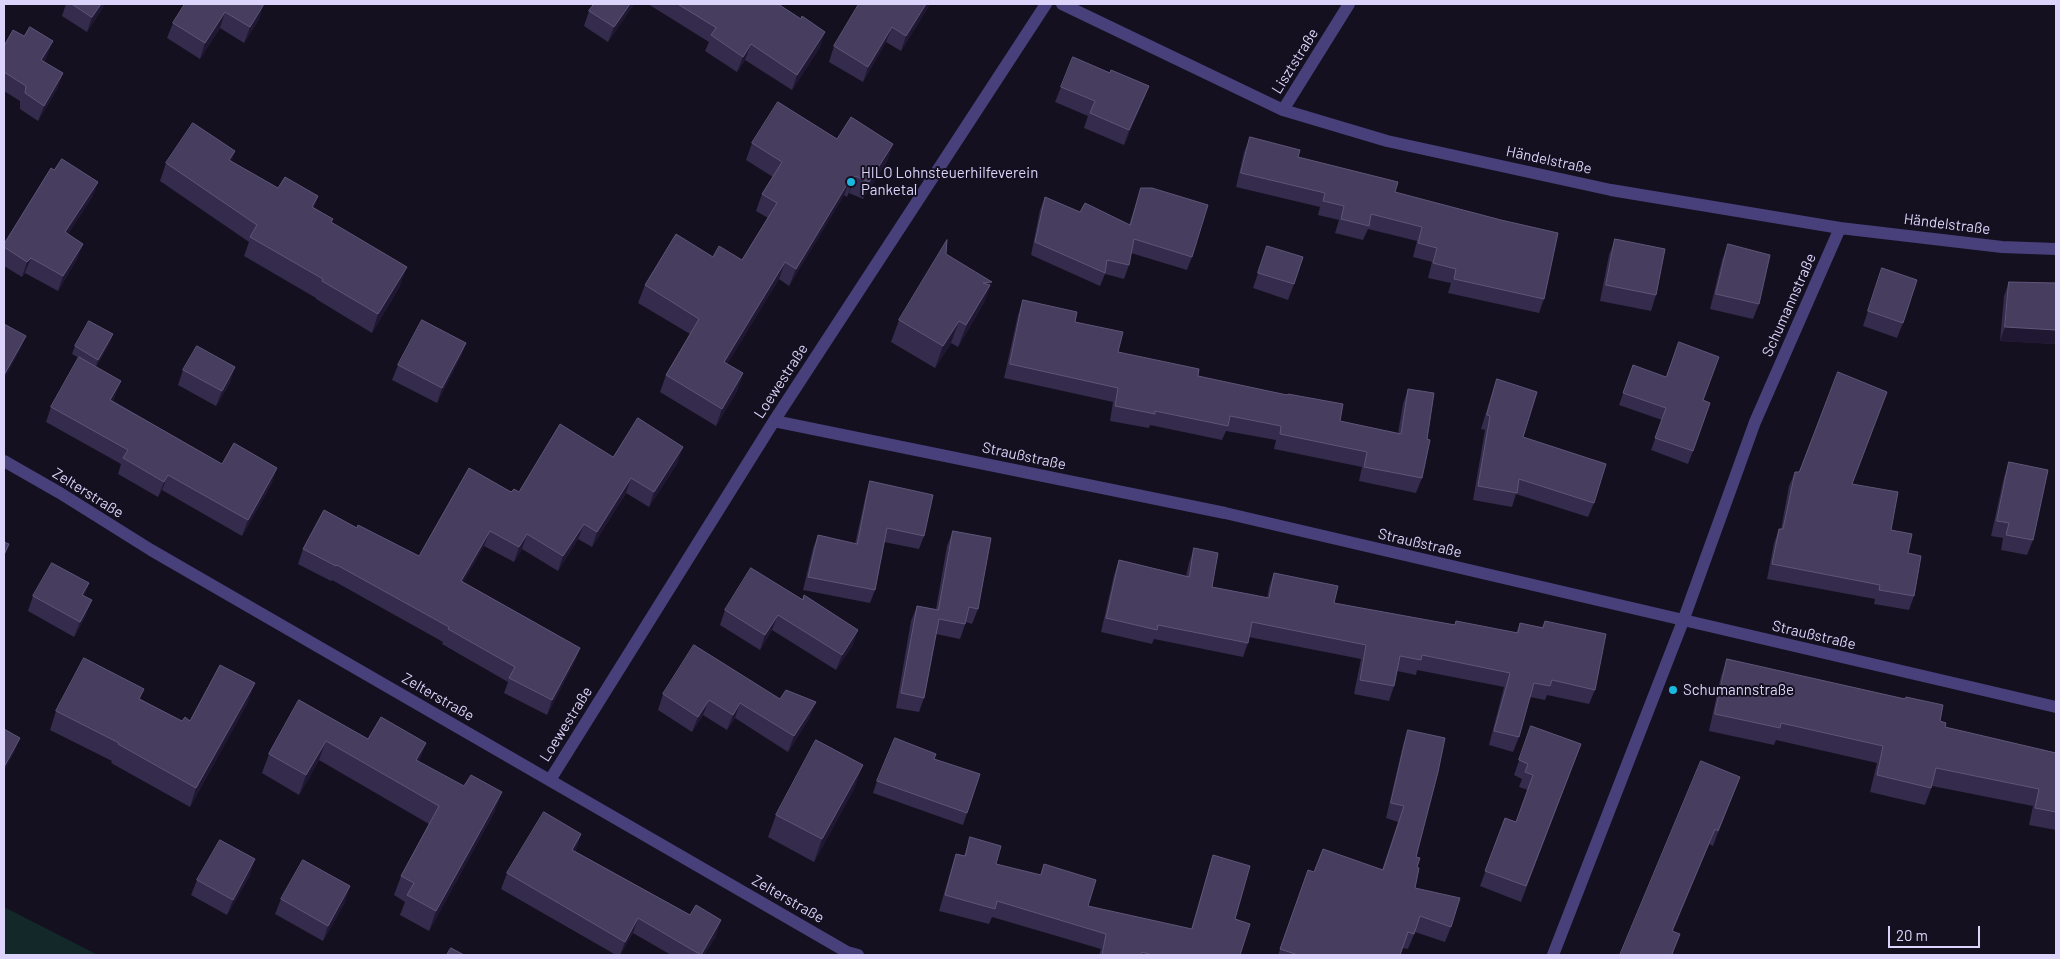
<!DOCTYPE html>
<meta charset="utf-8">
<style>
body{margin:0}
#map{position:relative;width:2060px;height:959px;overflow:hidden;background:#141020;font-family:Barlow,sans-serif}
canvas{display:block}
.frame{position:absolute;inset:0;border:5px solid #dcd4fa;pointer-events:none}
.scale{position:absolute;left:1888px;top:926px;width:92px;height:22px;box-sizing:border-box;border:2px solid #dcd4fa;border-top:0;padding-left:6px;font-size:15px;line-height:18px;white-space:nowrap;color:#dcd4fa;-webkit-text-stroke:4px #141020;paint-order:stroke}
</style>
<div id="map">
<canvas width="2060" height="959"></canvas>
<div class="frame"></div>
<div class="scale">20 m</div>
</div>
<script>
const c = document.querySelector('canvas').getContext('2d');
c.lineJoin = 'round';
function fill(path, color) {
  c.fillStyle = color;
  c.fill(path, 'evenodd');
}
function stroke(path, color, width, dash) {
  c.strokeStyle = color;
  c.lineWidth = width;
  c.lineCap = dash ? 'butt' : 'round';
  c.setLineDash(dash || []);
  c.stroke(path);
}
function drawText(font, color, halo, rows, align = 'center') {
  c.font = font + ' Barlow,sans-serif';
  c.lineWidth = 4;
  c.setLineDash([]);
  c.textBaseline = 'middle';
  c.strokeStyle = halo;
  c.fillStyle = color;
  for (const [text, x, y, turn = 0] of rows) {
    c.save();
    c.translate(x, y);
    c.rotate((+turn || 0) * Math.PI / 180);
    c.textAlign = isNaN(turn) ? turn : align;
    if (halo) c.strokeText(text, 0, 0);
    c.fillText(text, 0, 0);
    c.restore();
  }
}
const green = new Path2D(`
 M 4,907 L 98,955 L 4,955 Z`);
const street = new Path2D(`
 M 1062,4 L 1283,110 L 1387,141 L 1611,190 L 1840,228 L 2002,247 L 2056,249
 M 1283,110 L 1349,4
 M 774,421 L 1225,513 L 2056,707
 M 4,461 L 60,493 L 151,550 L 847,952 L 858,955
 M 550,780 L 774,421 L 1046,4
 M 1553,955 L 1683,621 L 1755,422 L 1840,228`);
const wall = new Path2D(`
 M 66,4 L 105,4 L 87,32 L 62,16 Z
 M 185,4 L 259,19 L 244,43 L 220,28 L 200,59 L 167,38 L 173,23 Z
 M 594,4 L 634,4 L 608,42 L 584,26 L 589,11 Z
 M 648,4 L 778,4 L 820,47 L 792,90 L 745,60 L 737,72 L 705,51 L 709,42 Z
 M 859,4 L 930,4 L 901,51 L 886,42 L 863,82 L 829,62 L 834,46 Z
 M 4,46 L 47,56 L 44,62 L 63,73 L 57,89 L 38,121 L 20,109 L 20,101 L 4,91 Z
 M 1110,73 L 1149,86 L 1143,101 L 1124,145 L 1084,128 L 1088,116 L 1055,102 L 1061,87 Z
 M 1250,137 L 1298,157 L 1395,192 L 1544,299 L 1539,313 L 1448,293 L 1451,283 L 1428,278 L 1432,262 L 1413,257 L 1417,241 L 1368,229 L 1363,240 L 1335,233 L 1339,220 L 1318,215 L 1320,207 L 1236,187 L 1244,152 Z
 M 837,139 L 893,144 L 887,161 L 863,199 L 849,193 L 847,197 L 844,195 L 789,286 L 779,279 L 727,364 L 743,373 L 737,391 L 716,426 L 660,392 L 666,375 L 690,334 L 638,303 L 645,285 L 742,260 L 768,218 L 756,211 L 762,194 L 773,177 L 746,160 L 752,143 Z
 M 235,151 L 231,162 L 278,188 L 318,196 L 314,208 L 333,219 L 331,222 L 400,286 L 372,333 L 316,299 L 316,298 L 244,256 L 249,242 L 160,181 L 166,163 Z
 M 54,170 L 98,182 L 92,197 L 68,234 L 83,244 L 77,259 L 58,291 L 25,273 L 22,277 L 4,266 L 4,244 Z
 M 1141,188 L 1192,257 L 1187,270 L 1131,253 L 1129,265 L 1124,279 L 1105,274 L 1100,286 L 1031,255 L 1040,210 L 1045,197 L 1080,212 L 1129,225 Z
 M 1615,239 L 1656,295 L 1651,311 L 1600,301 L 1609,255 Z
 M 1728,244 L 1759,304 L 1753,319 L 1710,309 L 1722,260 Z
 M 1267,246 L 1294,284 L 1288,300 L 1253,288 Z
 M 946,254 L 984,304 L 983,304 L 958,347 L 951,343 L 935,368 L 891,342 L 899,320 Z
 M 1882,268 L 1903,323 L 1897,338 L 1863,326 Z
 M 2009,282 L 2056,283 L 2056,344 L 2000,341 L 2004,296 Z
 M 1023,300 L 1075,322 L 1118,352 L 1198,376 L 1340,421 L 1398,433 L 1403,404 L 1408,389 L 1427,439 L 1422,478 L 1416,493 L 1359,481 L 1362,467 L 1274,449 L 1276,440 L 1226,431 L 1222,440 L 1150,425 L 1149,428 L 1110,421 L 1113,402 L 1004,378 L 1018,315 Z
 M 110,342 L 96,367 L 115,396 L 113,401 L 222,464 L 272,483 L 242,536 L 162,490 L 158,497 L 118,474 L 121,464 L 46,422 L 51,407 L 79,358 L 72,354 L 75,346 Z
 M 466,343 L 460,358 L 437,403 L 392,380 L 398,365 Z
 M 1633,365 L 1703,400 L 1693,451 L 1688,464 L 1651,450 L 1662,420 L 1619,405 Z
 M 183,370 L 230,383 L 216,406 L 178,385 Z
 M 1497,379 L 1523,437 L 1594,503 L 1588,517 L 1516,494 L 1512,507 L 1473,500 L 1485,430 L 1481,429 L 1492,393 Z
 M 613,457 L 678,462 L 649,507 L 626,493 L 592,547 L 578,539 L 558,571 L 522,549 L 514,562 L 484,546 L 463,582 L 580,648 L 574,663 L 547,715 L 504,693 L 508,682 L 442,644 L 443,642 L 332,580 L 331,581 L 298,564 L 303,549 L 357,528 L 419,556 L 511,492 L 519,492 Z
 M 2009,462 L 2033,540 L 2027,555 L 2001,550 L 2003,538 L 1991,536 L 2004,477 Z
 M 1795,472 L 1852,484 L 1891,530 L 1908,553 L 1914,596 L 1909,610 L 1874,604 L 1875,599 L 1767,579 L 1774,543 L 1779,529 L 1781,529 L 1789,486 Z
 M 870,481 L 924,536 L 919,549 L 884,542 L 875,590 L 870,603 L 803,590 L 813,548 L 818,535 L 855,544 L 866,494 Z
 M 953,531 L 978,609 L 972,624 L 966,622 L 960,639 L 936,634 L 924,698 L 919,712 L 896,708 L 911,621 L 917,606 L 936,609 L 947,546 Z
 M 1194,548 L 1212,587 L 1267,598 L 1269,587 L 1274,573 L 1334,603 L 1455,625 L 1456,621 L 1516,633 L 1520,623 L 1542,627 L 1545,621 L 1595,690 L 1589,704 L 1547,695 L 1545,700 L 1530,697 L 1519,737 L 1513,752 L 1489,745 L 1504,687 L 1417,670 L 1416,675 L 1397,671 L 1394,686 L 1389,701 L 1354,694 L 1361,659 L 1249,637 L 1248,643 L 1243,657 L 1154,639 L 1152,644 L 1101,632 L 1114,575 L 1119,560 L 1186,576 L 1189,563 Z
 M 89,583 L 84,596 L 86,615 L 74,637 L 28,611 L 33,596 Z
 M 804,595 L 853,645 L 836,670 L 772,630 L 760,650 L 720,625 L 725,610 L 802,599 Z
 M 1727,659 L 1940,721 L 1945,727 L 2056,753 L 2056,830 L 2029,825 L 2033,806 L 1932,786 L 1925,805 L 1870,792 L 1877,763 L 1776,740 L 1774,745 L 1709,731 L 1721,676 Z
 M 663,694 L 780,699 L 810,717 L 788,752 L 735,718 L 727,730 L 703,715 L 692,732 L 658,710 Z
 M 141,699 L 182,721 L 190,721 L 248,702 L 190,807 L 111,763 L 112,761 L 50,730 L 56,711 Z
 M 299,700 L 368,739 L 419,762 L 495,811 L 429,931 L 400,915 L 405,902 L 394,895 L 401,876 L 429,824 L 319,760 L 299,795 L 262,773 L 269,754 Z
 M 1531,726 L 1581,744 L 1521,902 L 1480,886 L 1505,818 L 1516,822 L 1528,790 L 1519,787 L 1522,779 L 1514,775 Z
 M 1408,730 L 1417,867 L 1415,888 L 1451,927 L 1445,942 L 1415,932 L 1408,949 L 1403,948 L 1400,955 L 1278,955 L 1308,870 L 1314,872 L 1382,870 L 1398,822 L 1386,818 L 1403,745 Z
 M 934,759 L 967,813 L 963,825 L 873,793 L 877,781 Z
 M 1740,777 L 1713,846 L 1709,844 L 1673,931 L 1672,954 L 1620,955 Z
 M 855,787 L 814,862 L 768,837 L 776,815 Z
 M 581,834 L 575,851 L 690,915 L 716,936 L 704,955 L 671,955 L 633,933 L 620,955 L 616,955 L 501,889 L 507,873 Z
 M 970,837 L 996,864 L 1040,875 L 1044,864 L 1088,906 L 1191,929 L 1208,871 L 1213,855 L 1235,919 L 1240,955 L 1099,955 L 1101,949 L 992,917 L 989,924 L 939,911 L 951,869 L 956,854 L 964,856 Z
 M 250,875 L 227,915 L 191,895 L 197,880 Z
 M 281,899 L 345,902 L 323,941 L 275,914 Z`);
const shadedWall = new Path2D(`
 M 101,4 L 105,4 L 87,32 L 92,17 Z
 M 264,4 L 259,19 L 244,43 L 250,27 Z
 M 630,4 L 634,4 L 608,42 L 614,27 Z
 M 926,4 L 930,4 L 901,51 L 906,36 Z
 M 225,12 L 220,28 L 200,59 L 205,43 Z
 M 892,27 L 886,42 L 863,82 L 868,67 Z
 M 825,32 L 820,47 L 792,90 L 797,75 Z
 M 53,41 L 47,56 L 36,75 L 41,60 Z
 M 751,44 L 745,60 L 737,72 L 743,57 Z
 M 63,73 L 57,89 L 38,121 L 44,106 Z
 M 1149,86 L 1143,101 L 1124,145 L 1129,130 Z
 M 893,144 L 887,161 L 863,199 L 869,182 Z
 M 235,151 L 229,169 L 229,160 Z
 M 855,176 L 849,193 L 847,197 L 853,180 Z
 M 851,178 L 844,195 L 789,286 L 796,269 Z
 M 98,182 L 92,197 L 60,247 L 65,232 Z
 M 318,196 L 312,214 L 312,207 Z
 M 83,244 L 77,259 L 58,291 L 63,276 Z
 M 31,258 L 25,273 L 22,277 L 27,262 Z
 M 785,262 L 779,279 L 718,379 L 724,362 Z
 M 407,267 L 400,286 L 372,333 L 378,314 Z
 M 992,282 L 984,304 L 983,304 L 958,347 L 983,283 Z
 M 959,321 L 951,343 L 935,368 L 943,346 Z
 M 2005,327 L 2056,330 L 2056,344 L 2000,341 Z
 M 113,334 L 110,342 L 95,368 L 98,360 Z
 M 26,336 L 20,350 L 4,380 L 4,375 Z
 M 466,343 L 460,358 L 437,403 L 442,388 Z
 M 235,367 L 230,383 L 216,406 L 222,391 Z
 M 743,373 L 737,391 L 716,426 L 722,409 Z
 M 121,381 L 115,396 L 105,415 L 110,400 Z
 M 683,447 L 678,462 L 649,507 L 654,492 Z
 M 277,468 L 272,483 L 242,536 L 248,520 Z
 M 168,475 L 162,490 L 158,497 L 164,482 Z
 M 631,478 L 626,493 L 592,547 L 597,532 Z
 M 584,524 L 578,539 L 558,571 L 563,556 Z
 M 490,531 L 484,546 L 455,596 L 461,581 Z
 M 527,534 L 522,549 L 514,562 L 519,547 Z
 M 89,583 L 83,598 L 82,595 Z
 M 92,600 L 86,615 L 74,637 L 80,622 Z
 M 778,615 L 772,630 L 760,650 L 765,635 Z
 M 858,630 L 853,645 L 836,670 L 842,655 Z
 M 580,648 L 574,663 L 547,715 L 552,700 Z
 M 255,683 L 248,702 L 190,807 L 196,788 Z
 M 709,700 L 703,715 L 692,732 L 698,717 Z
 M 816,702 L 810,717 L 788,752 L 794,736 Z
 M 740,703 L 735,718 L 727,730 L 733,715 Z
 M 20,738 L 14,753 L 4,772 L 4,767 Z
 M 326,741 L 319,760 L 299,795 L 306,775 Z
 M 426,743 L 419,762 L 416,760 Z
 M 863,765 L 855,787 L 814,862 L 822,839 Z
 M 1740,777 L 1734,792 L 1713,846 L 1718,831 Z
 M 502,792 L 495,811 L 429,931 L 436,911 Z
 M 1715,829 L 1709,844 L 1667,946 L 1672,931 Z
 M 581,834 L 576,850 L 566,865 L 572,850 Z
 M 255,859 L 250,875 L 227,915 L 233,900 Z
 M 350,886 L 345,902 L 323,941 L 328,926 Z
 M 638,918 L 633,933 L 620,955 L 625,942 Z
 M 721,920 L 716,936 L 704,955 L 701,955 Z`);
const building = new Path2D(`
 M 72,4 L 101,4 L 92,17 Z
 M 185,4 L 264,4 L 250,27 L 225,12 L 205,43 L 173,23 Z
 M 594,4 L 630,4 L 614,27 L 589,11 Z
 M 678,4 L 778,4 L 801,19 L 802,16 L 825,32 L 797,75 L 751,44 L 743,57 L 711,35 L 716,28 Z
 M 859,4 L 926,4 L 906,36 L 892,27 L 868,67 L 834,46 Z
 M 30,27 L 53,41 L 41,60 L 63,73 L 44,106 L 25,93 L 26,86 L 4,72 L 4,46 L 13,30 L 24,36 Z
 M 1073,57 L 1110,73 L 1111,70 L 1149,86 L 1129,130 L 1090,113 L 1095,101 L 1061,87 Z
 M 778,102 L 837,139 L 851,117 L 893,144 L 869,182 L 855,176 L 853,180 L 851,178 L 796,269 L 785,262 L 724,362 L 743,373 L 722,409 L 666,375 L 699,319 L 645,285 L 676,234 L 713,257 L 719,246 L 742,260 L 777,203 L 762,194 L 782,162 L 752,143 Z
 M 193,123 L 235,151 L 229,160 L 278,188 L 285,177 L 318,196 L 312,207 L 333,219 L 331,222 L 407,267 L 378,314 L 322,281 L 323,279 L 250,237 L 257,225 L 166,163 Z
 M 1250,137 L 1300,150 L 1298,157 L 1398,182 L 1395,192 L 1501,220 L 1558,233 L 1544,299 L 1454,279 L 1456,269 L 1433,263 L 1437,248 L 1418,243 L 1422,227 L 1371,214 L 1369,226 L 1341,219 L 1344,206 L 1323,201 L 1325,193 L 1241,173 Z
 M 62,159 L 98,182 L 65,232 L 83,244 L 63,276 L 31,258 L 27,262 L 4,247 L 4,244 L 51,168 L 54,170 Z
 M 1141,188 L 1152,188 L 1208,205 L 1192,257 L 1134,239 L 1129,265 L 1107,260 L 1105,273 L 1035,242 L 1045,197 L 1080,212 L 1085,203 L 1130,225 Z
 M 1615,239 L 1665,249 L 1656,295 L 1606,285 Z
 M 947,240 L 946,254 L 992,282 L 983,283 L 990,285 L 966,325 L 959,321 L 943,346 L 899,320 Z
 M 1728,244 L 1770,255 L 1759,304 L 1716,294 Z
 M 1267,246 L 1303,257 L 1294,284 L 1258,273 Z
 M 1882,268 L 1917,280 L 1903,323 L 1868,311 Z
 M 2009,282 L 2056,283 L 2056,330 L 2005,327 Z
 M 1023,300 L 1077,312 L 1075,322 L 1123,332 L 1118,352 L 1199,369 L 1198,376 L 1287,395 L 1288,394 L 1343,404 L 1340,421 L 1401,434 L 1408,389 L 1434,393 L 1427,439 L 1430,440 L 1422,478 L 1364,467 L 1367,452 L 1280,434 L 1281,426 L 1230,416 L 1228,426 L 1155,411 L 1155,414 L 1115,406 L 1118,388 L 1010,364 Z
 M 422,320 L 466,343 L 442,388 L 398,365 Z
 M 89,321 L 113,334 L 98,360 L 75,346 Z
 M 4,324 L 26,336 L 4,375 Z
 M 1679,342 L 1719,357 L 1703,400 L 1710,403 L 1693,451 L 1655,438 L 1666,408 L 1623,393 L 1633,365 L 1666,377 Z
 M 197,346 L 235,367 L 222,391 L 183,370 Z
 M 79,357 L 121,381 L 110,400 L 222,464 L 234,443 L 277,468 L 248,520 L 168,475 L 164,482 L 123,458 L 128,450 L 51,407 Z
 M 1838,372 L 1887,392 L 1852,484 L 1898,492 L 1891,530 L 1912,534 L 1908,553 L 1921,556 L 1914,596 L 1879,590 L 1880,585 L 1772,564 L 1779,529 L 1783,529 L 1795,472 L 1799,472 Z
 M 1497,379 L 1537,392 L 1523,437 L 1606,464 L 1594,503 L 1519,479 L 1517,493 L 1478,486 L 1490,416 L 1487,415 Z
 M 638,418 L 683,447 L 654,492 L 631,478 L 597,532 L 584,524 L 563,556 L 527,534 L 519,547 L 490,531 L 461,581 L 580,648 L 552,700 L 509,678 L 515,667 L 448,629 L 449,627 L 337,565 L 336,566 L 303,549 L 324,510 L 357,528 L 358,525 L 419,556 L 469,468 L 511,492 L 514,489 L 519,492 L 560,424 L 613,457 Z
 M 2009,462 L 2048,470 L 2033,540 L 2006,535 L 2009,523 L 1997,521 Z
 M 870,481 L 933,495 L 924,536 L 887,528 L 875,590 L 808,577 L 818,535 L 857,544 Z
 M 953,531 L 991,538 L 978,609 L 969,607 L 965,624 L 939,619 L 924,698 L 901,693 L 917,606 L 938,610 Z
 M 4,542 L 9,544 L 4,555 Z
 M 1194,548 L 1218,553 L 1212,587 L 1269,598 L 1274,573 L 1338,586 L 1334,603 L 1455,625 L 1456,621 L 1518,633 L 1520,623 L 1543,628 L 1545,621 L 1606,634 L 1595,690 L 1552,680 L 1550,686 L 1534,683 L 1519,737 L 1494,731 L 1510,673 L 1422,655 L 1421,660 L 1400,656 L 1394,686 L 1360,680 L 1366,645 L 1252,622 L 1248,643 L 1158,625 L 1157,630 L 1106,618 L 1119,560 L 1189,577 Z
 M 52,563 L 89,583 L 82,595 L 92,600 L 80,622 L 33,596 Z
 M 751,568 L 803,600 L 804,595 L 858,630 L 842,655 L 778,615 L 765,635 L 725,610 Z
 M 694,645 L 780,699 L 786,690 L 816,702 L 794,736 L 740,703 L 733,715 L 709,700 L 698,717 L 663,694 Z
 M 84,658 L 144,689 L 139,699 L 182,721 L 185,717 L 190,721 L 220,665 L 255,683 L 196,788 L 118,744 L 119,743 L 56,711 Z
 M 1727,659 L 1905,699 L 1906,697 L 1943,705 L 1940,721 L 1946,723 L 1945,727 L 2056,753 L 2056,812 L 2035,808 L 2039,789 L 1936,768 L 1931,788 L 1877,775 L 1883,746 L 1781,723 L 1780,728 L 1715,714 Z
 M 299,700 L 368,739 L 381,717 L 426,743 L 416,760 L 464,786 L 471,775 L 502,792 L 436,911 L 407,895 L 414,883 L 401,876 L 439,806 L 326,741 L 306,775 L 269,754 Z
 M 1531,726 L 1581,744 L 1526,886 L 1485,871 L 1505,818 L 1516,822 L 1533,775 L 1525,772 L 1528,764 L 1519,760 Z
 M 4,729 L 20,738 L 4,767 Z
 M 1408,730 L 1445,738 L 1438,772 L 1416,857 L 1420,858 L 1417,867 L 1419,868 L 1415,888 L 1460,898 L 1451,927 L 1420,916 L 1414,934 L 1408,932 L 1400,955 L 1298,955 L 1280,949 L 1308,870 L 1314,872 L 1323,849 L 1383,870 L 1404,806 L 1391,803 Z
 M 895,738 L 936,754 L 934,759 L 980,774 L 967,813 L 877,781 Z
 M 816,740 L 863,765 L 822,839 L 776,815 Z
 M 1701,761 L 1740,777 L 1718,831 L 1715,829 L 1672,931 L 1680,934 L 1672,954 L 1677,955 L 1620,955 Z
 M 544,812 L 581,834 L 572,850 L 690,915 L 696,905 L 721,920 L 701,955 L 638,918 L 625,942 L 507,873 Z
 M 970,837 L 1001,846 L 996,864 L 1041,875 L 1044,864 L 1096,880 L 1088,906 L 1192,929 L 1213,855 L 1250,866 L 1235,919 L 1250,924 L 1240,955 L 1152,955 L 1142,952 L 1141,955 L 1102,955 L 1106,934 L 997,901 L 995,909 L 945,895 L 956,854 L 965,856 Z
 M 220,840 L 255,859 L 233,900 L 197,880 Z
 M 303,860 L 350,886 L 328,926 L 281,899 Z
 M 451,948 L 464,955 L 447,955 Z`);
const markers = [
 [851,182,5,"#1ab9e0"],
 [1673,690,5,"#1ab9e0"]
];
const streetNames = [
 ["Lisztstraße",1295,61,-58],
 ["Händelstraße",1549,160,12],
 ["Händelstraße",1947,224,7],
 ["Schumannstraße",1789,305,-66],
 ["Loewestraße",781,381,-57],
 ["Straußstraße",1024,456,12],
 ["Zelterstraße",88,493,32],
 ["Straußstraße",1420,543,13],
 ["Straußstraße",1814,635,13],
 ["Zelterstraße",438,697,30],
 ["Loewestraße",566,724,-58],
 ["Zelterstraße",788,899,30]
];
const poiNames = [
 ["HILO Lohnsteuerhilfeverein",861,173],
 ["Panketal",861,190],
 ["Schumannstraße",1683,690]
];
fill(green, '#132829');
stroke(street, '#48407a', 12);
fill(wall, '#352b4c');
fill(shadedWall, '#201833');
fill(building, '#473d5f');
stroke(building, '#5e5577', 1);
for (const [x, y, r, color] of markers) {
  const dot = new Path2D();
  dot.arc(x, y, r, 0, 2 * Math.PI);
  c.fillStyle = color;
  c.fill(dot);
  stroke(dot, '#141020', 2);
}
drawText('15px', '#dcd4fa', '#141020', streetNames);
drawText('15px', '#dcd4fa', '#141020', poiNames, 'left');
</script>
